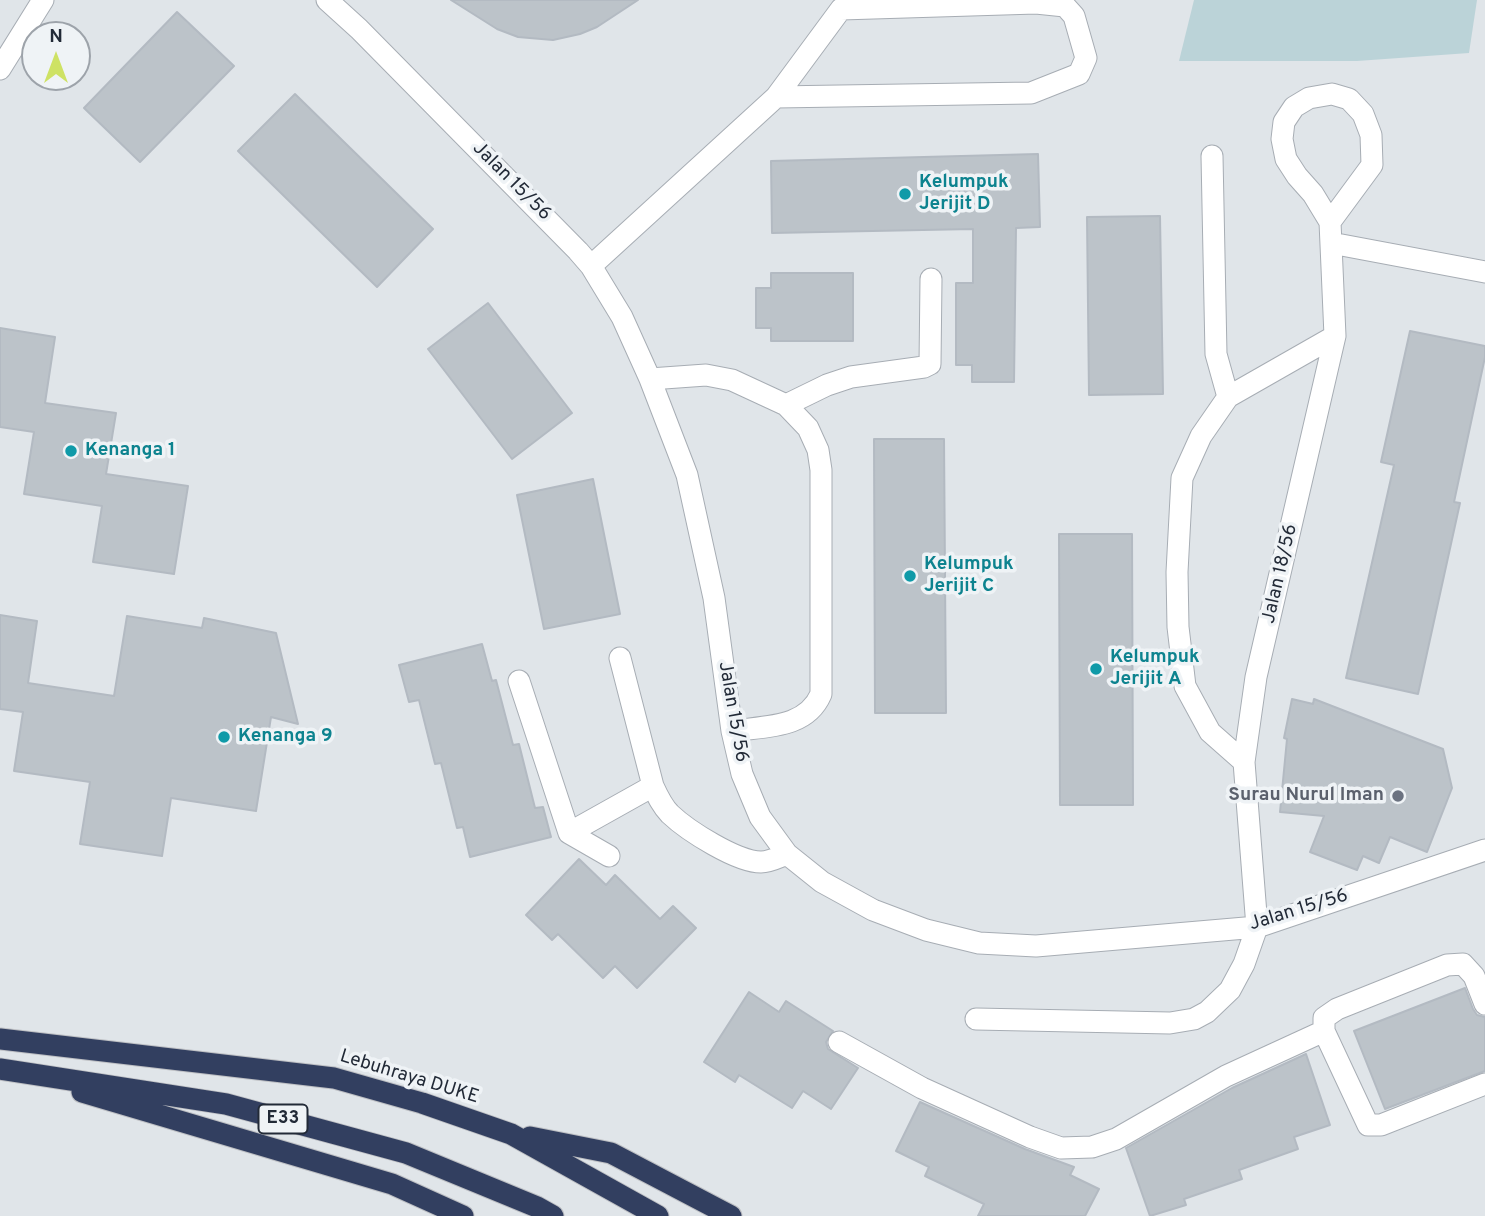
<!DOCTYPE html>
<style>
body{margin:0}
#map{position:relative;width:1485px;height:1216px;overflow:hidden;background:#e0e5e9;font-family:Overpass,sans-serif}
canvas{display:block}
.north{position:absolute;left:21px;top:21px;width:70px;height:70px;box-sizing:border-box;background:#eff3f6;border:2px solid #9da3aa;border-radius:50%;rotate:0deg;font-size:19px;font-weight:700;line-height:28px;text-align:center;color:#222a37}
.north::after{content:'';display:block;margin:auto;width:24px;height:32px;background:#cee264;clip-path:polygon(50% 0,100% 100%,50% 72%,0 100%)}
</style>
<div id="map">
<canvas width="1485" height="1216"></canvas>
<div class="north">N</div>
</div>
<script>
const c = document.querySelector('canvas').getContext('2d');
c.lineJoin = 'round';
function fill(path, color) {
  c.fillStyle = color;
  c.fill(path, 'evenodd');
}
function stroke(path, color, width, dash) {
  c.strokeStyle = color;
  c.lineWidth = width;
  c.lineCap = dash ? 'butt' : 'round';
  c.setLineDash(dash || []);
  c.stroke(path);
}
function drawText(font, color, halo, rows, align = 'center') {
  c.font = font + ' Overpass,sans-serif';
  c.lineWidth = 7;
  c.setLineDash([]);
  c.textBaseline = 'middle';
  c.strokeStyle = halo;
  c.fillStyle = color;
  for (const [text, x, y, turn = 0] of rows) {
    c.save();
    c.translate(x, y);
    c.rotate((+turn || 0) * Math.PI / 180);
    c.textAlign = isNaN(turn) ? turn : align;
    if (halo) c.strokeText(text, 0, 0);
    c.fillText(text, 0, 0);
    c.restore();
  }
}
const green = new Path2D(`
 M 1194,0 L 1477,0 L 1469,53 L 1357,61 L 1179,61 Z`);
const building = new Path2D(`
 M 451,0 L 638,0 L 597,27 L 580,34 L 553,40 L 518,37 L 497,29 Z
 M 177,12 L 234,66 L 140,162 L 84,108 Z
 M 295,94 L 433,229 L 377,287 L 238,151 Z
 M 1038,154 L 1040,227 L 1016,228 L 1014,382 L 972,382 L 972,365 L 956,365 L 956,283 L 973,283 L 973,229 L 772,233 L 771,161 Z
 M 1160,216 L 1163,394 L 1089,395 L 1087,217 Z
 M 771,273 L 853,273 L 853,341 L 771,341 L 771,328 L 756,328 L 756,288 L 771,288 Z
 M 488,303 L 572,413 L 512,459 L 428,349 Z
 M 0,328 L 55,337 L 45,403 L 116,413 L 106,474 L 188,486 L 174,574 L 93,562 L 102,506 L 24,494 L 34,432 L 0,427 Z
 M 1410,331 L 1485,346 L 1485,357 L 1454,502 L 1460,503 L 1418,694 L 1346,678 L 1394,465 L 1381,462 Z
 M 874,439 L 944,439 L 946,713 L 875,713 Z
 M 593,479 L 620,614 L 544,629 L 517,495 Z
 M 1059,534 L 1132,534 L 1133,805 L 1060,805 Z
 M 0,615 L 37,621 L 28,683 L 114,696 L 127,616 L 202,628 L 204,618 L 276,633 L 298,724 L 271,717 L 256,811 L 171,798 L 162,856 L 80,844 L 90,782 L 14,771 L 23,712 L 0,709 Z
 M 482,644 L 492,681 L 496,680 L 513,745 L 519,744 L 535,808 L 543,807 L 551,837 L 470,857 L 463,827 L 457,828 L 441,763 L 435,764 L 419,700 L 409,702 L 399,665 Z
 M 1292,699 L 1313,704 L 1314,699 L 1443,749 L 1452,788 L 1427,852 L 1390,837 L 1379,863 L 1363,856 L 1357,870 L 1310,852 L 1324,816 L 1280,812 L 1287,739 L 1284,738 Z
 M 579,859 L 606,885 L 615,875 L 660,919 L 673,906 L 696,928 L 637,988 L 615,966 L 603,978 L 558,934 L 552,940 L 526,915 Z
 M 1465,988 L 1473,1009 L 1477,1015 L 1485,1017 L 1485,1071 L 1385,1109 L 1354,1031 Z
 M 749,992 L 779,1012 L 786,1001 L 833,1031 L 826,1042 L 828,1049 L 858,1068 L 831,1109 L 803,1091 L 792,1108 L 739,1075 L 735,1082 L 704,1062 Z
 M 1306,1054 L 1330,1125 L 1294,1137 L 1298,1149 L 1239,1170 L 1242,1179 L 1184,1199 L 1186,1205 L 1150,1216 L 1126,1148 L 1232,1088 Z
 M 920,1102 L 1025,1149 L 1074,1167 L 1070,1175 L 1099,1189 L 1085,1216 L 978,1216 L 984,1204 L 925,1176 L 929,1167 L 896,1151 Z`);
const minor = new Path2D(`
 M 327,0 L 359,29 L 578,251 L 591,266 L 622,317 L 650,379 L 687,475 L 714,598 L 732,731 L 742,774 L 760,817 L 787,854 L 822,882 L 873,910 L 926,930 L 979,943 L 1036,946 L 1257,927 L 1485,850
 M 0,69 L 43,0
 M 1212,156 L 1216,354 L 1228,397
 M 1331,243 L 1485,272
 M 591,266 L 776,97 L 1031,93 L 1079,74 L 1086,58 L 1074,16 L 1065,6 L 1036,3 L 841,9 L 776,97
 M 650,379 L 706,375 L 732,380 L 786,405 L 808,428 L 818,450 L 821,470 L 821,694 C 806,729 765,726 732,731
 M 786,405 L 827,385 L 851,377 L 924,367 L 930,364 L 931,279
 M 620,658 L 653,786 C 658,797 662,806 670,814 C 688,831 737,862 761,862 C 770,862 779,857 787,854
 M 519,681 L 569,833
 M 1244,762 L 1210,732 L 1185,686 L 1178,627 L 1177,572 L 1182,478 L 1201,436 L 1228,397 L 1335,336
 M 609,856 L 569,833 L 653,786
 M 1485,1004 L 1474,976 L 1463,964 L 1447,965 L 1337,1009 L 1324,1018 L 1324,1031 L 1368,1125 L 1381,1125 L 1485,1084
 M 976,1019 L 1170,1023 L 1194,1019 L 1207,1012 L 1230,990 L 1244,964 L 1257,927 L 1244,762 L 1256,677 L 1335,336 L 1330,222 L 1313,194 L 1297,176 L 1286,159 L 1282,139 L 1284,122 L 1294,107 L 1309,98 L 1332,94 L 1349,99 L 1363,114 L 1371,135 L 1372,165 L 1330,222
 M 839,1042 L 922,1088 L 1030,1137 L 1061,1148 L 1092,1147 L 1116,1139 L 1226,1076 L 1324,1031`);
const highway = new Path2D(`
 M 0,1039 L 334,1078 L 422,1103 L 511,1134 L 658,1216
 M 0,1069 L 226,1104 L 406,1153 L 537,1207 L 553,1216
 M 82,1092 L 392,1184 L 463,1216
 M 530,1137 L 611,1153 L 731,1216`);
const markers = [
 [905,194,7,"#0f9aa8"],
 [71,451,7,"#0f9aa8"],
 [910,576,7,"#0f9aa8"],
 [1096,669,7,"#0f9aa8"],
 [224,737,7,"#0f9aa8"],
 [1398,796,7,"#6b7280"]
];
const shields = [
 [283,1119,49]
];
const shieldNames = [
 ["E33",283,1119]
];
const streetNames = [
 ["Jalan 15/56",511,182,45],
 ["Jalan 18/56",1281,574,-77],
 ["Jalan 15/56",732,712,80],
 ["Jalan 15/56",1299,911,-17],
 ["Lebuhraya DUKE",409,1078,17]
];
const cultureNames = [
 ["Kelumpuk",919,183],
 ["Jerijit D",919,205],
 ["Kenanga 1",85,451],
 ["Kelumpuk",924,565],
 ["Jerijit C",924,587],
 ["Kelumpuk",1110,658],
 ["Jerijit A",1110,680],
 ["Kenanga 9",238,737]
];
const worshipNames = [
 ["Surau Nurul Iman",1384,796]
];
fill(green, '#bbd3d8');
fill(building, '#bcc3c9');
stroke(building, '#b3bac2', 2);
stroke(minor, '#a7adb4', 23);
stroke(highway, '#bdbfc3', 23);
stroke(minor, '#fff', 21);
stroke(highway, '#323f60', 21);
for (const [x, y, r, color] of markers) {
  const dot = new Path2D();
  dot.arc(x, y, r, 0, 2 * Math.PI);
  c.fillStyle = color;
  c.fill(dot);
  stroke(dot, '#eff3f6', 2.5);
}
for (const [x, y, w] of shields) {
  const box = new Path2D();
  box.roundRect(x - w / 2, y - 14.5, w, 29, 5);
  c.fillStyle = '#eff3f6';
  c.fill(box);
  stroke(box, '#222a37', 2);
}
drawText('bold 18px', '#222a37', null, shieldNames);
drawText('19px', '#222a37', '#eff3f6', streetNames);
drawText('bold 19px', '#0d838f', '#eff3f6', cultureNames, 'left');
drawText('bold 19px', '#5b616d', '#eff3f6', worshipNames, 'right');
</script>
